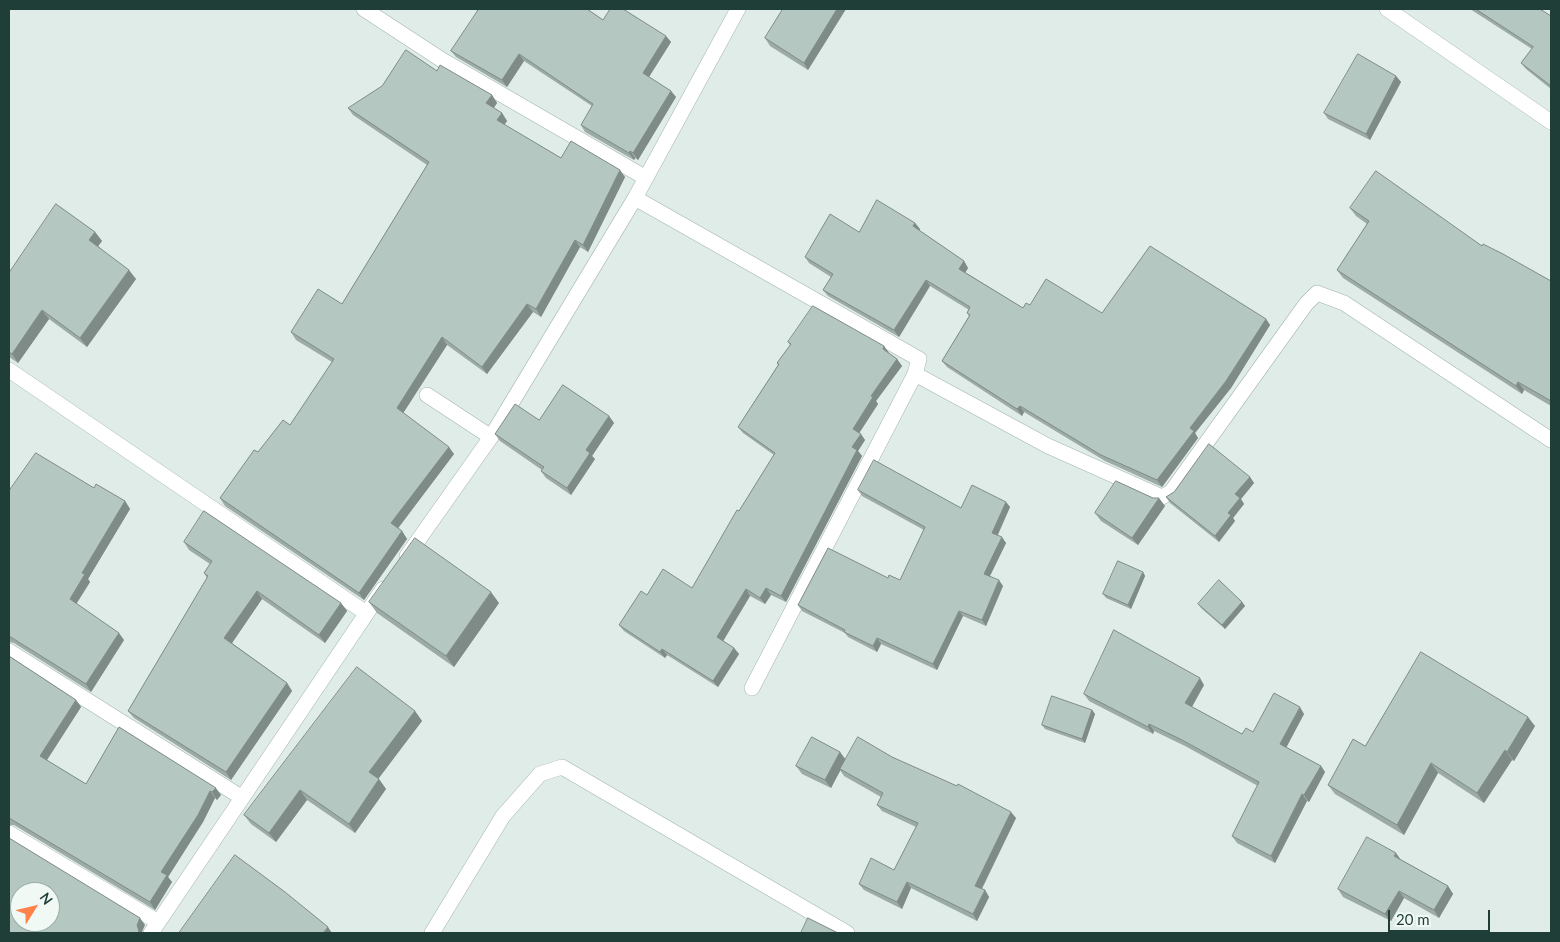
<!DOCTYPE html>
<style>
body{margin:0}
#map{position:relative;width:1560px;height:942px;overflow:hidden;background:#e0ece8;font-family:Lato,sans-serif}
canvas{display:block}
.frame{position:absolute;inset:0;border:10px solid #1f3e38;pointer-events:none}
.north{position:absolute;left:10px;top:882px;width:50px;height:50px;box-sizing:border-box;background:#f1f9f5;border:1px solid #9daea9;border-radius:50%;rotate:54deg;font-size:14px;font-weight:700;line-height:20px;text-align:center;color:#1f3e38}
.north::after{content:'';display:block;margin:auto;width:18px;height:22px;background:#ff824b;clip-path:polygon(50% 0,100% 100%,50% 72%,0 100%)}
.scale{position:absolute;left:1388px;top:910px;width:102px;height:22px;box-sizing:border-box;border:2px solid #1f3e38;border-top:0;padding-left:6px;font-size:15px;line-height:18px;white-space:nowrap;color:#1f3e38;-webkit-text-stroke:4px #f1f9f5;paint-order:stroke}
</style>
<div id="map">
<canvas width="1560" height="942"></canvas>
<div class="frame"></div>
<div class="north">N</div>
<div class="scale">20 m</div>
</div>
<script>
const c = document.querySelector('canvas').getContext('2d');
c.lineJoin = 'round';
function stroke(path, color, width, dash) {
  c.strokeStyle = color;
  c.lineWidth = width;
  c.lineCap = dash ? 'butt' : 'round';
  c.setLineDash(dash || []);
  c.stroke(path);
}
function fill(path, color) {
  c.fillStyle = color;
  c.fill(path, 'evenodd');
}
const lane = new Path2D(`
 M 427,395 L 491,437`);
const street = new Path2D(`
 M 364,9 L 442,60 L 646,178
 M 1387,9 L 1551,122
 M 635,198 L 919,359 L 915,374 L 752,688
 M 9,370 L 366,613
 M 915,374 L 1048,446 L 1162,497 L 1171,492 L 1306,304 L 1317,293 L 1344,303 L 1551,440
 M 407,556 L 491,437 L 635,198 L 738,9
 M 9,651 L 241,797
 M 9,833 L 158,922
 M 151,933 L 383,589
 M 432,933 L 503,816 L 540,774 L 562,767 L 847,933`);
const wall = new Path2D(`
 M 474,9 L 587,9 L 603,20 L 666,36 L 671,42 L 649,77 L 671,91 L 676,97 L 638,160 L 635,158 L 634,160 L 585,132 L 581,125 L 592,106 L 524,61 L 507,87 L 456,57 L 451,51 L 478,11 Z
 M 783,9 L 846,9 L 808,70 L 770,46 L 765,38 Z
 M 1470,9 L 1540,9 L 1551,16 L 1551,89 L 1526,69 L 1521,63 L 1532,49 Z
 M 437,71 L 492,95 L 497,103 L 493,108 L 502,113 L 507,121 L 504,125 L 561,158 L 625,177 L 588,252 L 580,247 L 541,317 L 533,312 L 487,374 L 447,345 L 403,413 L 454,454 L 398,528 L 402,531 L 407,539 L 364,600 L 225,506 L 220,498 L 258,452 L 290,425 L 332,362 L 296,340 L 291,332 L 342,304 L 427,165 L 353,115 L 348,108 Z
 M 1396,76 L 1401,82 L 1370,140 L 1328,119 L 1324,113 Z
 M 1350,208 L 1482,246 L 1551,281 L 1551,406 L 1524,390 L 1522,394 L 1343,278 L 1337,270 L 1367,224 L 1356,216 Z
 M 915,223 L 920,229 L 919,230 L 964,261 L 968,268 L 965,272 L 1023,308 L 1030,305 L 1102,313 L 1266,319 L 1270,325 L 1231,388 L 1195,433 L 1198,438 L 1162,487 L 1105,461 L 1024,412 L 1022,416 L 947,367 L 942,361 L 969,316 L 967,313 L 969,310 L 930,286 L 899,337 L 828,296 L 823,290 L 831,277 L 809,263 L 805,257 L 859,232 Z
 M 95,232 L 102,241 L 98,246 L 136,279 L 87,347 L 49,319 L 18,363 L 9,357 L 9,273 Z
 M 788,342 L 884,346 L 889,353 L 897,359 L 902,366 L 876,401 L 878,404 L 859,433 L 865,440 L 858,451 L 862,456 L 786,602 L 771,595 L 765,604 L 750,596 L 723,641 L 734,648 L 739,654 L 718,687 L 667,655 L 665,658 L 624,631 L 619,625 L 647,595 L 692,588 L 774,455 L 743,433 L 738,427 L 778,365 L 777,363 L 790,345 Z
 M 609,416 L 614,423 L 592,456 L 595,459 L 571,495 L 546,478 L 541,471 L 542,470 L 500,441 L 495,434 L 539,420 Z
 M 1250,477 L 1254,483 L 1241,499 L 1244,504 L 1233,518 L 1235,521 L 1219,542 L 1170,503 L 1166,497 Z
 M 94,488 L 125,501 L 130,509 L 88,579 L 90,582 L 76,604 L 124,640 L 91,692 L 14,643 L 9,642 L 9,491 Z
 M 858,490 L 961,508 L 1006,502 L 1010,507 L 998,535 L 1006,543 L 990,576 L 1003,586 L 986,626 L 963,616 L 937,670 L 881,644 L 877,652 L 848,637 L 845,633 L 802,611 L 798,605 L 888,578 L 900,580 L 924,530 L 862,496 Z
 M 1165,506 L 1138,545 L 1101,521 L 1095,513 Z
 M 184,542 L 341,603 L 347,611 L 325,643 L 262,599 L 232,643 L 287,683 L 292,691 L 231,780 L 134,718 L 128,711 L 207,578 L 204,573 L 210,564 L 189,550 Z
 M 1143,572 L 1145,576 L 1131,609 L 1106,598 L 1103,594 Z
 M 369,602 L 499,603 L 454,667 L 377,613 Z
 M 1242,602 L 1245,606 L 1225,629 L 1201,608 L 1198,604 Z
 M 9,656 L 76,700 L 81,707 L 47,760 L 86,784 L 119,727 L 221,795 L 217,800 L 215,798 L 203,822 L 168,877 L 172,882 L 155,910 L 14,825 L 9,825 Z
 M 1204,685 L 1192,707 L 1242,734 L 1253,732 L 1304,714 L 1286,747 L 1321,766 L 1325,772 L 1309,802 L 1307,801 L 1275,863 L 1237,843 L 1232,836 L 1258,786 L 1185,746 L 1154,731 L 1153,734 L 1089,701 L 1084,694 Z
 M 1092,710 L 1095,714 L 1085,743 L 1045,729 L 1042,725 Z
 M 415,711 L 422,721 L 378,778 L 386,789 L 355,833 L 307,800 L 276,842 L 251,824 L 244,815 Z
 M 1535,726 L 1514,761 L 1512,760 L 1484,803 L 1438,773 L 1404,835 L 1335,794 L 1328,785 L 1365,746 Z
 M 840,752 L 845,760 L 892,757 L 1016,818 L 982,889 L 985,890 L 989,897 L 977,921 L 911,888 L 902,909 L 864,890 L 859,884 L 894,870 L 916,827 L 882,811 L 877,805 L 881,797 L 844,776 L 840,770 L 831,788 L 802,774 L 796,766 Z
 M 1400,859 L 1448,886 L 1453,894 L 1439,918 L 1404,898 L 1391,921 L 1343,897 L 1338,889 Z`);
const shadedWall = new Path2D(`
 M 837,9 L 846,9 L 808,70 L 804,63 Z
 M 666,36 L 671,42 L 647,80 L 643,73 Z
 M 519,54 L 524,61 L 507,87 L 502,80 Z
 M 1396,76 L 1401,82 L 1370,140 L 1366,134 Z
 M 671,91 L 676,97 L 638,160 L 633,153 Z
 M 492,95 L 497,103 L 492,111 L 486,103 Z
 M 502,113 L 507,121 L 502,128 L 497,120 Z
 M 630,151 L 635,158 L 634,160 L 629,153 Z
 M 620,170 L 625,177 L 588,252 L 583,245 Z
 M 915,223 L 920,229 L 918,232 L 913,226 Z
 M 95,232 L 102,241 L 96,249 L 89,240 Z
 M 575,240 L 580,247 L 541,317 L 536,309 Z
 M 964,261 L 968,268 L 964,275 L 959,269 Z
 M 129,270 L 136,279 L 87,347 L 80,338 Z
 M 926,280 L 930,286 L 899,337 L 894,330 Z
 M 527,304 L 533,312 L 487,374 L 482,367 Z
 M 42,310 L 49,319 L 18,363 L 12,354 Z
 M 1266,319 L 1270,325 L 1231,388 L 1195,433 L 1198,438 L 1162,487 L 1157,480 L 1190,428 Z
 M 442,337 L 447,345 L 402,415 L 397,408 Z
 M 884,346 L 889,353 L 883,349 Z
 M 897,359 L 902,366 L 876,401 L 878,404 L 858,435 L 853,429 L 871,396 Z
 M 1518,382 L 1524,390 L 1522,394 L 1516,386 Z
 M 1020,406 L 1024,412 L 1022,416 L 1017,409 Z
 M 609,416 L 614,423 L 592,456 L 595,459 L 571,495 L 567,488 L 586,450 Z
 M 861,434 L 865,440 L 858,451 L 862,456 L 786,602 L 781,596 L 852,447 Z
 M 449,447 L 454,454 L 396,531 L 391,523 Z
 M 1250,477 L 1254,483 L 1241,499 L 1244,504 L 1233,518 L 1235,521 L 1219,542 L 1215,536 L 1228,513 L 1235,494 Z
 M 1159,498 L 1165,506 L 1138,545 L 1132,538 Z
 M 125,501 L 130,509 L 88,579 L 90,582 L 75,606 L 70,599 L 82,573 Z
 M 1006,502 L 1010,507 L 996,538 L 992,533 Z
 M 402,531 L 407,539 L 364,600 L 359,593 Z
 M 1002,537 L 1006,543 L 988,580 L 984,574 Z
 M 1143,572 L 1145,576 L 1131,609 L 1128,605 Z
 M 999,580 L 1003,586 L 986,626 L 982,620 Z
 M 766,588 L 771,595 L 765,604 L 760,598 Z
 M 746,589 L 750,596 L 722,643 L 717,637 Z
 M 257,591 L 262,599 L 230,646 L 224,638 Z
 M 491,592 L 499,603 L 454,667 L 446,656 Z
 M 1242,602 L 1245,606 L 1225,629 L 1222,625 Z
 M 341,603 L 347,611 L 325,643 L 319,635 Z
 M 959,611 L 963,616 L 937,670 L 933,664 Z
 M 119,633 L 124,640 L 91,692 L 86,684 Z
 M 877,638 L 881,644 L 877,652 L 873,646 Z
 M 734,648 L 739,654 L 718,687 L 713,681 Z
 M 662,649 L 667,655 L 665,658 L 660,652 Z
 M 1200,678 L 1204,685 L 1190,710 L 1185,703 Z
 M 287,683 L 292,691 L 231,780 L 226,772 Z
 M 76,700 L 81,707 L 45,763 L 40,756 Z
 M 1300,707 L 1304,714 L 1285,750 L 1280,744 Z
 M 1092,710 L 1095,714 L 1085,743 L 1082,739 Z
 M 415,711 L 422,721 L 376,782 L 369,772 Z
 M 1528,717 L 1535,726 L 1514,761 L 1507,752 Z
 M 1149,724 L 1154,731 L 1153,734 L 1148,727 Z
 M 1505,750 L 1512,760 L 1484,803 L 1477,793 Z
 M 840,752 L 846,760 L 831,788 L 825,780 Z
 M 1431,763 L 1438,773 L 1404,835 L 1397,825 Z
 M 1321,766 L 1325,772 L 1309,802 L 1304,795 Z
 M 379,779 L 386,789 L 355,833 L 349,824 Z
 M 216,788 L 221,795 L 217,800 L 212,792 Z
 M 300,790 L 307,800 L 276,842 L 269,833 Z
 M 210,791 L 215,798 L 203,822 L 168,877 L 172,882 L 155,910 L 150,902 L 161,872 Z
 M 1302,794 L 1307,801 L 1275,863 L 1271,856 Z
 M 1011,812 L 1016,818 L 980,892 L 975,886 Z
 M 1396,853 L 1401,860 L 1394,856 Z
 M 907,882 L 911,888 L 902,909 L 897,902 Z
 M 1448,886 L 1453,894 L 1439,918 L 1434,910 Z
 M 985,890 L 989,897 L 977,921 L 973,914 Z
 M 1399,891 L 1404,898 L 1391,921 L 1385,914 Z
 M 140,918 L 145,925 L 142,932 L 142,933 L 138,933 L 137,925 Z
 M 328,927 L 332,933 L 323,933 Z`);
const building = new Path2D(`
 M 479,9 L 587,9 L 603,20 L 610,9 L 623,9 L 666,36 L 643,73 L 671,91 L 633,153 L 630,151 L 629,153 L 581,125 L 593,104 L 519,54 L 502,80 L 451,51 Z
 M 783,9 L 837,9 L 804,63 L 765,38 Z
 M 1476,9 L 1540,9 L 1551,16 L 1551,86 L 1521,63 L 1533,47 Z
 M 406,50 L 437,71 L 440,65 L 492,95 L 486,103 L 502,113 L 497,120 L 561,158 L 571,141 L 620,170 L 583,245 L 575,240 L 536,309 L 527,304 L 482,367 L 442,337 L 397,408 L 449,447 L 391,523 L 402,531 L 359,593 L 220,498 L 254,450 L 258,452 L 283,420 L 290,425 L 334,359 L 291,332 L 318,289 L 342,304 L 429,162 L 348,108 L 382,86 Z
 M 1358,54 L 1396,76 L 1366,134 L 1324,113 Z
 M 1376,171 L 1482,246 L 1483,244 L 1503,254 L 1551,281 L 1551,401 L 1518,382 L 1516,386 L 1337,270 L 1369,221 L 1350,208 Z
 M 877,200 L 915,223 L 913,226 L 964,261 L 959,269 L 1023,308 L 1026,303 L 1030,305 L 1046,279 L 1102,313 L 1150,246 L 1266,319 L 1226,381 L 1190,428 L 1194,431 L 1157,480 L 1101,455 L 1020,406 L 1017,409 L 942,361 L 970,315 L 967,313 L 970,307 L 926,280 L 894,330 L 823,290 L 833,274 L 805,257 L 830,214 L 859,232 Z
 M 56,204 L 95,232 L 89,240 L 129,270 L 80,338 L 42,310 L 12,354 L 9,352 L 9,273 Z
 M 813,306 L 884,346 L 883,349 L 897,359 L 871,396 L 873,397 L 853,429 L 861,434 L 852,447 L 857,450 L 781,596 L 766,588 L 760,598 L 746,589 L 717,637 L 734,648 L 713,681 L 662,649 L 660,652 L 619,625 L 641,591 L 647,595 L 663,569 L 692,588 L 737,510 L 739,511 L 775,453 L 738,427 L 779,364 L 777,363 L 791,344 L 788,342 Z
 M 563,385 L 609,416 L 586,450 L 590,453 L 567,488 L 541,471 L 544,467 L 495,434 L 515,404 L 539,420 Z
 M 1209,444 L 1250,477 L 1235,494 L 1240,498 L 1228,513 L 1231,515 L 1215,536 L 1166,497 L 1174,492 Z
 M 36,453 L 94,488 L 96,484 L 125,501 L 82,573 L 85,574 L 70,599 L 119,633 L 86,684 L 9,636 L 9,491 Z
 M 874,460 L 961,508 L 972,485 L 1006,502 L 992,533 L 1002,537 L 984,574 L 999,580 L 982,620 L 959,611 L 933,664 L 877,638 L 873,646 L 844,632 L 845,630 L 798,605 L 828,548 L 888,578 L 889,575 L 900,580 L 925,527 L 858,490 Z
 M 1116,481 L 1153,498 L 1159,498 L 1132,538 L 1095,513 Z
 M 204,511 L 341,603 L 319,635 L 257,591 L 224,638 L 287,683 L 226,772 L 128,711 L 208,576 L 204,573 L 212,561 L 184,542 Z
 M 415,538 L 491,592 L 446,656 L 369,602 Z
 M 1118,561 L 1143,572 L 1128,605 L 1103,594 Z
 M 1219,580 L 1242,602 L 1222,625 L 1198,604 Z
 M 1114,630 L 1200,678 L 1185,703 L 1242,734 L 1246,728 L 1253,732 L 1274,693 L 1300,707 L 1280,744 L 1321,766 L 1304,795 L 1302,794 L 1271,856 L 1232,836 L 1259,782 L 1180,739 L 1149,724 L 1148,727 L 1084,694 Z
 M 1421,652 L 1528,717 L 1507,752 L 1505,750 L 1477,793 L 1431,763 L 1397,825 L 1328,785 L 1353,739 L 1365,746 Z
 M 9,656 L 76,700 L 40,756 L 86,784 L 119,727 L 216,788 L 212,792 L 210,791 L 198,815 L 161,872 L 167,875 L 150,902 L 9,818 Z
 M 357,667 L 415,711 L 369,772 L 379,779 L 349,824 L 300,790 L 269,833 L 244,815 Z
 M 1052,696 L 1092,710 L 1082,739 L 1042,725 Z
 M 812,737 L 840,752 L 825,780 L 796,766 Z
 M 858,737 L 892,757 L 957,786 L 958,784 L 1011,812 L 975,886 L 985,890 L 973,914 L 907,882 L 897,902 L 859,884 L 871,858 L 894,870 L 918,823 L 877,805 L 883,793 L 840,769 Z
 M 1367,837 L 1396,853 L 1394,856 L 1448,886 L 1434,910 L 1399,891 L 1385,914 L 1338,889 Z
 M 9,838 L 140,918 L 137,925 L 139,931 L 138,933 L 9,933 ZM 20,892 L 50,892 L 50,922 L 20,922 Z
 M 235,855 L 285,892 L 328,927 L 323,933 L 179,933 Z
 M 808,918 L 838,933 L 801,933 Z`);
stroke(lane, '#a2b4b0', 16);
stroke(street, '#a2b4b0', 16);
stroke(lane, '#fff', 15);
stroke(street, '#fff', 15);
fill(wall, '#9caba6');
fill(shadedWall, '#7f8b87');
fill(building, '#b5c7c1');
stroke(building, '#7f8b87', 1);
</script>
